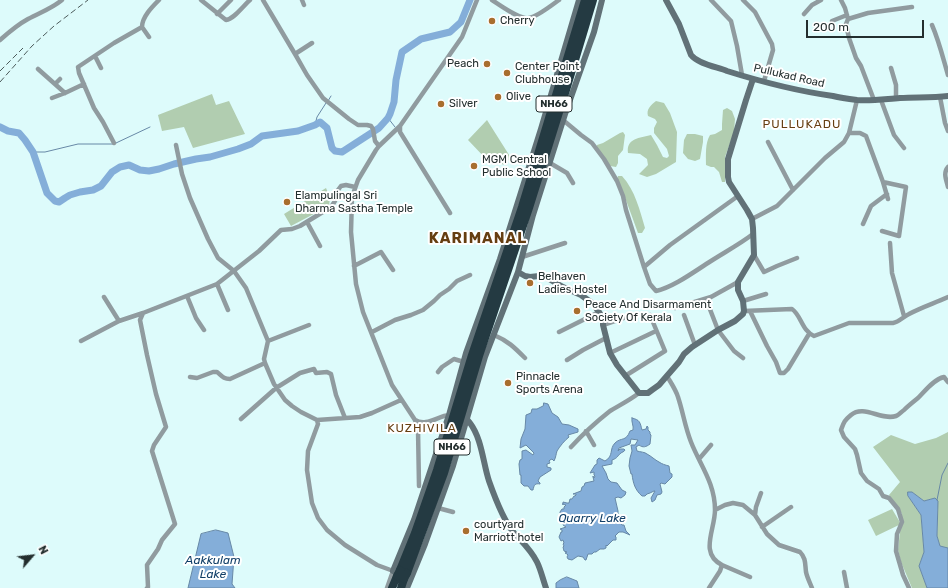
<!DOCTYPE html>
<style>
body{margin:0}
#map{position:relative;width:948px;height:588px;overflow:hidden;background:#ddfbfb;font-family:Rubik,sans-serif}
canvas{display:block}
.north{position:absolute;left:12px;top:536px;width:40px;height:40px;-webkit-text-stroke:3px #fff;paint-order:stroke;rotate:62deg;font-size:11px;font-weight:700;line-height:16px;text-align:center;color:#232e2e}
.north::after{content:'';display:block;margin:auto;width:14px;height:18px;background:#232e2e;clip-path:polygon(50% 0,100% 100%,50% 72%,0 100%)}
.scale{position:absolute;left:806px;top:20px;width:118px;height:18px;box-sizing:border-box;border:2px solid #232e2e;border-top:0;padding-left:5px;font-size:12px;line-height:14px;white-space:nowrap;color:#232e2e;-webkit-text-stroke:3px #fff;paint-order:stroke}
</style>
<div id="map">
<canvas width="948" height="588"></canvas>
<div class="north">N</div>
<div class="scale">200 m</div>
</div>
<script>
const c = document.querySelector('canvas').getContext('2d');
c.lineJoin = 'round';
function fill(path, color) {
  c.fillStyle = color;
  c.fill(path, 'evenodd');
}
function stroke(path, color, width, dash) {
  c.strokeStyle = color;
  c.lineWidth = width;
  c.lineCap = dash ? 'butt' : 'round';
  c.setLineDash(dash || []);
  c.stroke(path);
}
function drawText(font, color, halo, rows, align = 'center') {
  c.font = font + ' Rubik,sans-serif';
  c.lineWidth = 4;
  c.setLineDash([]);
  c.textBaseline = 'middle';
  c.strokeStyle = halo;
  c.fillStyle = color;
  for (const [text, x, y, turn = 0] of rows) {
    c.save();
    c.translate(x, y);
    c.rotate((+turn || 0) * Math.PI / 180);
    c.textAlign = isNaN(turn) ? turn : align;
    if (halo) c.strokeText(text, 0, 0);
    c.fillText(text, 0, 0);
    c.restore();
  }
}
const green = new Path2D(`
 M 212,94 L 216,105 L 229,101 L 245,134 L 193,148 L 184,127 L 162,131 L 158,115 Z
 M 656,101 L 664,103 L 670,113 L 677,132 L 676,162 L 656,174 L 647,177 L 639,174 L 648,165 L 647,159 L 640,154 L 628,153 C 626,138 640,138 651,135 L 657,145 L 663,157 L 667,158 L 669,156 L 667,149 L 654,133 L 654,128 L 657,122 L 655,119 L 648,116 C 646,109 651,105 656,101 Z
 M 727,108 L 732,111 L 735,119 L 734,132 L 725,157 L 725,182 L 722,182 L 719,172 L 714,167 L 711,167 L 706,165 C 706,155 705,143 710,135 L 715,134 L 722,130 L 722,124 L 723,110 Z
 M 487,120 L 511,158 L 503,165 L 495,153 L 487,160 L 468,140 Z
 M 623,132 L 625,135 L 623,150 L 618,156 L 618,163 L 616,167 L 610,166 L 596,148 L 597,145 L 603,143 L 620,133 Z
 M 687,134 L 695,134 L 703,136 L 703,142 L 700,159 L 695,161 L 688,159 L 683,153 L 684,140 Z
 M 618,176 L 622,176 C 635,190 640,211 645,228 L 642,233 L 638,233 L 623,192 L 617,179 Z
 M 326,188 L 330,198 L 329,206 L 291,226 L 284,214 Z
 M 948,432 L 948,548 L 940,546 L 937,536 L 938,511 L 935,498 L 924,501 L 912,492 L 908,496 L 921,515 L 924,552 L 919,566 L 927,588 L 912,588 L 901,562 L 898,550 L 902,514 L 889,495 L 900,482 L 873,447 L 891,435 L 915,444 L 936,438 Z
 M 892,509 L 901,524 L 876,536 L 868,520 Z`);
const water = new Path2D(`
 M 544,403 L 548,404 L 552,413 L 558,417 L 562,424 L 569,425 L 578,429 L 578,432 L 568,435 L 569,437 C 565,440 560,446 557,451 C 556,454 556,457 554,461 L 552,459 L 550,460 L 549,461 L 550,463 L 547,464 L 547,467 L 551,468 L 551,470 L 540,477 L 538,481 L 540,483 L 540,484 C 535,483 534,485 533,490 L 531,490 L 528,486 L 524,486 L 521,483 L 521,475 L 520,475 L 519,464 L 520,460 L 522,459 L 522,451 L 526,450 L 533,455 L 534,453 L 526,445 L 520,448 L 521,439 L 525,429 L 526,415 L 531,413 L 532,409 L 537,409 L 543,406 Z
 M 632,418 C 640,420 640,422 642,430 L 646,429 L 647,426 L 648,427 L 648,430 L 650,432 L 650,434 L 651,435 L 650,444 C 646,447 643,448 639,445 L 636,447 L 637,451 C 640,452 645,452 647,454 C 651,456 655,460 659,462 C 662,464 665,465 669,466 L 670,473 L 672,474 L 672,477 L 665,484 L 661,483 L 660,484 L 662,492 L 661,494 L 657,495 L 655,500 L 652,502 L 651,498 L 655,491 L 654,491 L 650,493 L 647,494 L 645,496 L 642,496 C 635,490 633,483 632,474 L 631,474 L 629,466 L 630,458 L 632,451 L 631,445 L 635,445 L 638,440 L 631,439 L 630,444 L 619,448 L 618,451 L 620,449 L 624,449 L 625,450 C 624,452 622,452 621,453 C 617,456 618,458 612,460 L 612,464 L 602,466 L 606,473 L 608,479 L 611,482 L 617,483 L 622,490 L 626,492 L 625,495 L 621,498 L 618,497 L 615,498 L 618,511 L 618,514 L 620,515 L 620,522 L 622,525 L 624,525 L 626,531 L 630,535 L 623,532 L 619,532 L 615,536 L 616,537 L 616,540 L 613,540 L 607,546 L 606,545 L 606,548 L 604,549 L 600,549 L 596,552 L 594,552 L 592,554 L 588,554 L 586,560 L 585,560 L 583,557 L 578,556 L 572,560 L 568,559 L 567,557 L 568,555 L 567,554 L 565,553 L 567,552 L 564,551 L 563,547 L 564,546 L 563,544 L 564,543 L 563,540 L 561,541 L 559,537 L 561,532 L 562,532 L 562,530 L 560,529 L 566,527 L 563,525 L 564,523 L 562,518 L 564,514 L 563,513 L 560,513 L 560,512 L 562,509 L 564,509 L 564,507 L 566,505 L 562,504 L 563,504 L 563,502 L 567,503 L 569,503 L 570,499 L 572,499 L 574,496 L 575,496 L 576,495 L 576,494 L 573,494 L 581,491 L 582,487 L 584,486 L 585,483 L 594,481 L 593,477 L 593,476 L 594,478 L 595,476 L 594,475 L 594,472 L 590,473 L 595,465 L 597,464 L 597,460 L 599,458 L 605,461 C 614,456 609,449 615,443 C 621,437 626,442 630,431 L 633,430 C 634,426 631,422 632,418 Z
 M 908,492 L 912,492 L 924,501 L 935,498 L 938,501 L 937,536 L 940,546 L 948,548 L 948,588 L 927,588 L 919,566 L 924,552 L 921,515 L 908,496 Z
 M 216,530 L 228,533 L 234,557 L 232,584 L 235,588 L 188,588 L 201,534 Z
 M 567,577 L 577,581 L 579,588 L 556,588 L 556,583 L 560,580 Z`);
const stream = new Path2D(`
 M 328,101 L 331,96
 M 388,118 L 395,127
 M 315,125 L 317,117 L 326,103
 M 116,143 L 150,127
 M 35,155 L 33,152 L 45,152 L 78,144 L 113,144
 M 937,500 L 942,475 L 948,463`);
const river = new Path2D(`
 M 0,127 L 8,131 L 19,133 L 25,140 L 33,152 L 47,193 L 55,201 L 59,202 L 65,198 L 70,195 L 80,192 L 93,190 L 101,186 L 112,172 L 120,167 L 129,165 L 140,170 L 149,171 L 159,169 L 174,164 L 196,159 L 210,157 L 238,149 L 251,144 L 262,136 L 298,131 L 315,125 L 320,122 L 327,128 L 332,148 L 335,151 L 342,152 L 379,128 L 388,118 L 390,114 L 394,102 L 396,80 L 402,52 L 421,39 L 450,32 L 461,22 L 470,0`);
const street = new Path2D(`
 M 201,0 L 226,20 C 234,19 243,6 250,0
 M 263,0 L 295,54 L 307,75 L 323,98 L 349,119 L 358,125 L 367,125 L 371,126 L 373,129 L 375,141 L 379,146
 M 302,0 L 304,5
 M 492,0 C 500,5 520,20 529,18 C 537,17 552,5 559,0
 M 711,0 L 731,21 L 737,46 L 742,75
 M 743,0 L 755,12 L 772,44 L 773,50 L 764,81
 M 841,0 L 845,8 L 848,19 L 846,24 L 849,38 L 856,58 L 861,66 L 874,100
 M 217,14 L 231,0
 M 804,14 L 812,5 L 821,0
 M 848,19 L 868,13 L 912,7
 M 832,21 L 847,15
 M 932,25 C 939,41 943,58 948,75
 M 142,27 L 149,37
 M 0,40 C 9,32 17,25 28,19 C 41,12 51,9 62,0
 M 295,54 L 312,43
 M 95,56 L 101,68
 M 891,68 L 896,85 L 896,98
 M 38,69 L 65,93
 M 55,84 L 60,79
 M 940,97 L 945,123 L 948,131
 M 52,98 L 65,93 L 84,84
 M 881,100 L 894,135 L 904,148
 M 563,120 L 581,135 L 592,143 L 604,159 L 617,181 L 623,196 L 626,210 L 644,267 L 650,284 L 656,291 C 674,287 695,271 711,261 C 725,252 740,244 753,234
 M 400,126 L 400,132 L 450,213
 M 849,133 L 860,133 L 866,136 L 883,182 L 888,199
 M 768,142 L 793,190
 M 114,143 L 103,122 L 94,108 L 79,73 L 78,67 L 114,43 L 142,27 C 142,17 152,7 159,0
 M 176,145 L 182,174 L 190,198 L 208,239 L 218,258 L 234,271 L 246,288 L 268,341 L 264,359 L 265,363 L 274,384 L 285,400 L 292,406 L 301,412 L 317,420 L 318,424 L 308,451 L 307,470 L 312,503 L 318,518 L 327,530 L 345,545 L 377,565 L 396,572
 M 550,163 L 567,173 L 573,183
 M 948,167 C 943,173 946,179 948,187
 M 752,219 L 777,206 L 825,158 L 844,142 L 849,133 L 857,100
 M 307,222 L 320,246
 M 863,224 L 871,206 L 887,194
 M 882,231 L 899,236 L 906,187 L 883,182
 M 890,243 L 892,273 L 904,316
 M 754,255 L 764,272 L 777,266 L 797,258
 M 522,257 L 565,243
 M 354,266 L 381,252 L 393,270
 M 644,267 L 670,245 L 738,196
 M 217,284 L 228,310
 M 187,296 L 196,318 L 204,330
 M 104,297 L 119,321
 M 706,299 L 718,330 L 734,351 L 743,358
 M 743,301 L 766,294
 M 675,308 L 711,297 L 738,282
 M 744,311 L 792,309 C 801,315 802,331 814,336 L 849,323 L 893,323 C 899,322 903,317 909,314 C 922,307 935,303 948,297
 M 750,311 L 767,346 L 776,362 L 780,373 L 784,373 L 788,369 L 809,334
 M 684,315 L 695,345
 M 603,325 L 632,315
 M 372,332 L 395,320 L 411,315 L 423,310 L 434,301 L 440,295 L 449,289 L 457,281 L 470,275
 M 559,332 L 599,312
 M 494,335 C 508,341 514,347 525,358
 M 81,341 L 119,321 L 143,313
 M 268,341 L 309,325
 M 610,353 L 656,331
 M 567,360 L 583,350 L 606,338
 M 438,372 L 442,367 L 454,359 L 464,362
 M 625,376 L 665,351 L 650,315
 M 667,376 C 671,383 676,390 678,397 C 683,412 685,427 691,442 C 700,465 715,483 715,510 C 715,530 699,553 722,565 L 720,571 L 709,588
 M 190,377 L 197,378 L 213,372 L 217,372 C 222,376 223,379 230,379 L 265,363
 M 449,415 C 438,416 426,427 415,420 L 392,385 L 363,312 L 356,284 L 351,232 L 352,197 L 358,180 L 376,150 L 379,146 L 400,126 L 462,37 L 477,0
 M 241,419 L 276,388 L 300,373 L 314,369 L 316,373 L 327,372 L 331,374 L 336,395 L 345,418
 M 317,420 L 360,417 L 372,413 L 401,400
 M 415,420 L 418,429 L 419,486
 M 586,431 L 594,445
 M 571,447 C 583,434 596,422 610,411 C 620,405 630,400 639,393
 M 699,459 L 711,445
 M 438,508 L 453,512
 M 715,510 L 725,505 L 733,503 L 743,505 L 755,515 L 767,534 L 779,545 L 800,552 C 806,558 805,564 806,572 C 807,577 810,583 812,588
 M 755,515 L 756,507 L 761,493
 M 762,527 L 791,507
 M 722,565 L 750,577
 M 844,572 L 847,588
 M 147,588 L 148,587 L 147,565 L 158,549 L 162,540 L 175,524 L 152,451 L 154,445 L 166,427 L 156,394 L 147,355 L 140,320 L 143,313 L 217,284 L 259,251 L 281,230 L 292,229 L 300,226 L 331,207 L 335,201 L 338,190 L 341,186 L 346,185 L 355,187
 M 387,588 L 393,571
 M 909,588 L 903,575 L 896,551 L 897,534 L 902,522 L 898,509 L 889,498 L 883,496 L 879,489 L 867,481 L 861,473 L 857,455 L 855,449 L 844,437 L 841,430 C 844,422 844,421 851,415 C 864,404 881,421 896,416 C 899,415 901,412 904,410 C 908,406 913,402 918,398 C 925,391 934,379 944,377 L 948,382`);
const secondary = new Path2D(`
 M 666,0 L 679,24 L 691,55 C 698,64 717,67 727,71 C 762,82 797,91 833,96 C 841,98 849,99 857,100 C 872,101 885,99 900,98 C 916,97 932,98 948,96
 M 518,272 L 525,276 L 530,277 L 539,276 L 549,279 L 563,287 L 581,295 L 592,303 L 599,312 L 603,319 L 603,325 L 610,353 L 617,365 L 639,393 L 648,393 L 652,390 L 659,385 L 679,362 L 684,354 L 692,347 L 718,330 L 735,321 L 743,314 L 744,311 L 743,301 L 738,290 L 738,282 L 754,255 L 753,228 L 752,219 L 747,210 L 729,182 L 728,177 L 728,159 L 746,100 L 753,79
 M 393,571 L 414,520 L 449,415
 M 407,588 L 425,544 L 453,466 L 485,357 L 518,272 L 533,215 L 565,114 L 594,32 L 602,0
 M 546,588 C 543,580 541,570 537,562 C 531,550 523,543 514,533 C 503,520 495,498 489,481 C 483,463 482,439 470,423 C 465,416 458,412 449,415 L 466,353 L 500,259 L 541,129 L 579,0`);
const highway = new Path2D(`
 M 400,570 L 415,533 L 437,470 L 472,355 L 522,207 L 585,0
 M 407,573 L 444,473 L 479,356 L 529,208 L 566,90 L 593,0
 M 392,588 L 397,576
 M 401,588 L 404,579`);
const rail = new Path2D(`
 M 0,71 L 23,48
 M 0,82 L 32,46 L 54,26 L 88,0`);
const highwayBridge = new Path2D(`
 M 397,576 L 400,570
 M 404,579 L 407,573`);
const markers = [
 [492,21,4,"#a86e2e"],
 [487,64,4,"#a86e2e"],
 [507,73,4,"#a86e2e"],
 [498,97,4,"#a86e2e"],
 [441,104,4,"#a86e2e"],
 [474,166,4,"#a86e2e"],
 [287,202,4,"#a86e2e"],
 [530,283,4,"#a86e2e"],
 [577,311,4,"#a86e2e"],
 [508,383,4,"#a86e2e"],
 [466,531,4,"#a86e2e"]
];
const shields = [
 [554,104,36],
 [452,447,36]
];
const shieldNames = [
 ["NH66",554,104],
 ["NH66",452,447]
];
const poiNames = [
 ["Cherry",500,21],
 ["Peach",479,64,"right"],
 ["Center Point",515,67],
 ["Clubhouse",515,80],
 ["Olive",506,97],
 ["Silver",449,104],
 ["MGM Central",482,160],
 ["Public School",482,173],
 ["Elampulingal Sri",295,196],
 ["Dharma Sastha Temple",295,209],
 ["Belhaven",538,277],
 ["Ladies Hostel",538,290],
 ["Peace And Disarmament",585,305],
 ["Society Of Kerala",585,318],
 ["Pinnacle",516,377],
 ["Sports Arena",516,390],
 ["courtyard",474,525],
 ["Marriott hotel",474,538]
];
const streetNames = [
 ["Pullukad Road",789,76,13]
];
const neighbourhoodNames = [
 ["PULLUKADU",802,125],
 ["KUZHIVILA",422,429]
];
const waterNames = [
 ["Quarry Lake",592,519],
 ["Aakkulam",213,561],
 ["Lake",213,575]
];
const districtNames = [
 ["KARIMANAL",478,239]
];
fill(green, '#b1cdb0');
fill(water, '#84aed9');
stroke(water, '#6788a6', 1);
stroke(stream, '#6788a6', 1);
stroke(river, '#84aed9', 7);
stroke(street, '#909b9f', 4.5);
stroke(secondary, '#617177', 6);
stroke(highway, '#243a42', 8);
stroke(rail, '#4c5b5b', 1, [6, 3]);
stroke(highwayBridge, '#243a42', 8);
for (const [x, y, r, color] of markers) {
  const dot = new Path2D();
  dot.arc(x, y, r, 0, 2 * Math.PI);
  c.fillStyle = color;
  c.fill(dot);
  stroke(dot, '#fff', 1.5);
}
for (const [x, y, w] of shields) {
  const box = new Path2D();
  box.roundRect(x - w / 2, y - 8, w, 16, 3);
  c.fillStyle = '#fff';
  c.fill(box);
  stroke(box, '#232e2e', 1);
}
drawText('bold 10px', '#232e2e', null, shieldNames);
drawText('11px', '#232e2e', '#fff', poiNames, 'left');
drawText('11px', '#232e2e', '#fff', streetNames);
c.letterSpacing = '1px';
drawText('12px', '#663e11', '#fff', neighbourhoodNames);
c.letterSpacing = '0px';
drawText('italic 12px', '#103e67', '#fff', waterNames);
c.letterSpacing = '1px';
drawText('bold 15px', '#663e11', '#fff', districtNames);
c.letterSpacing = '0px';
</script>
